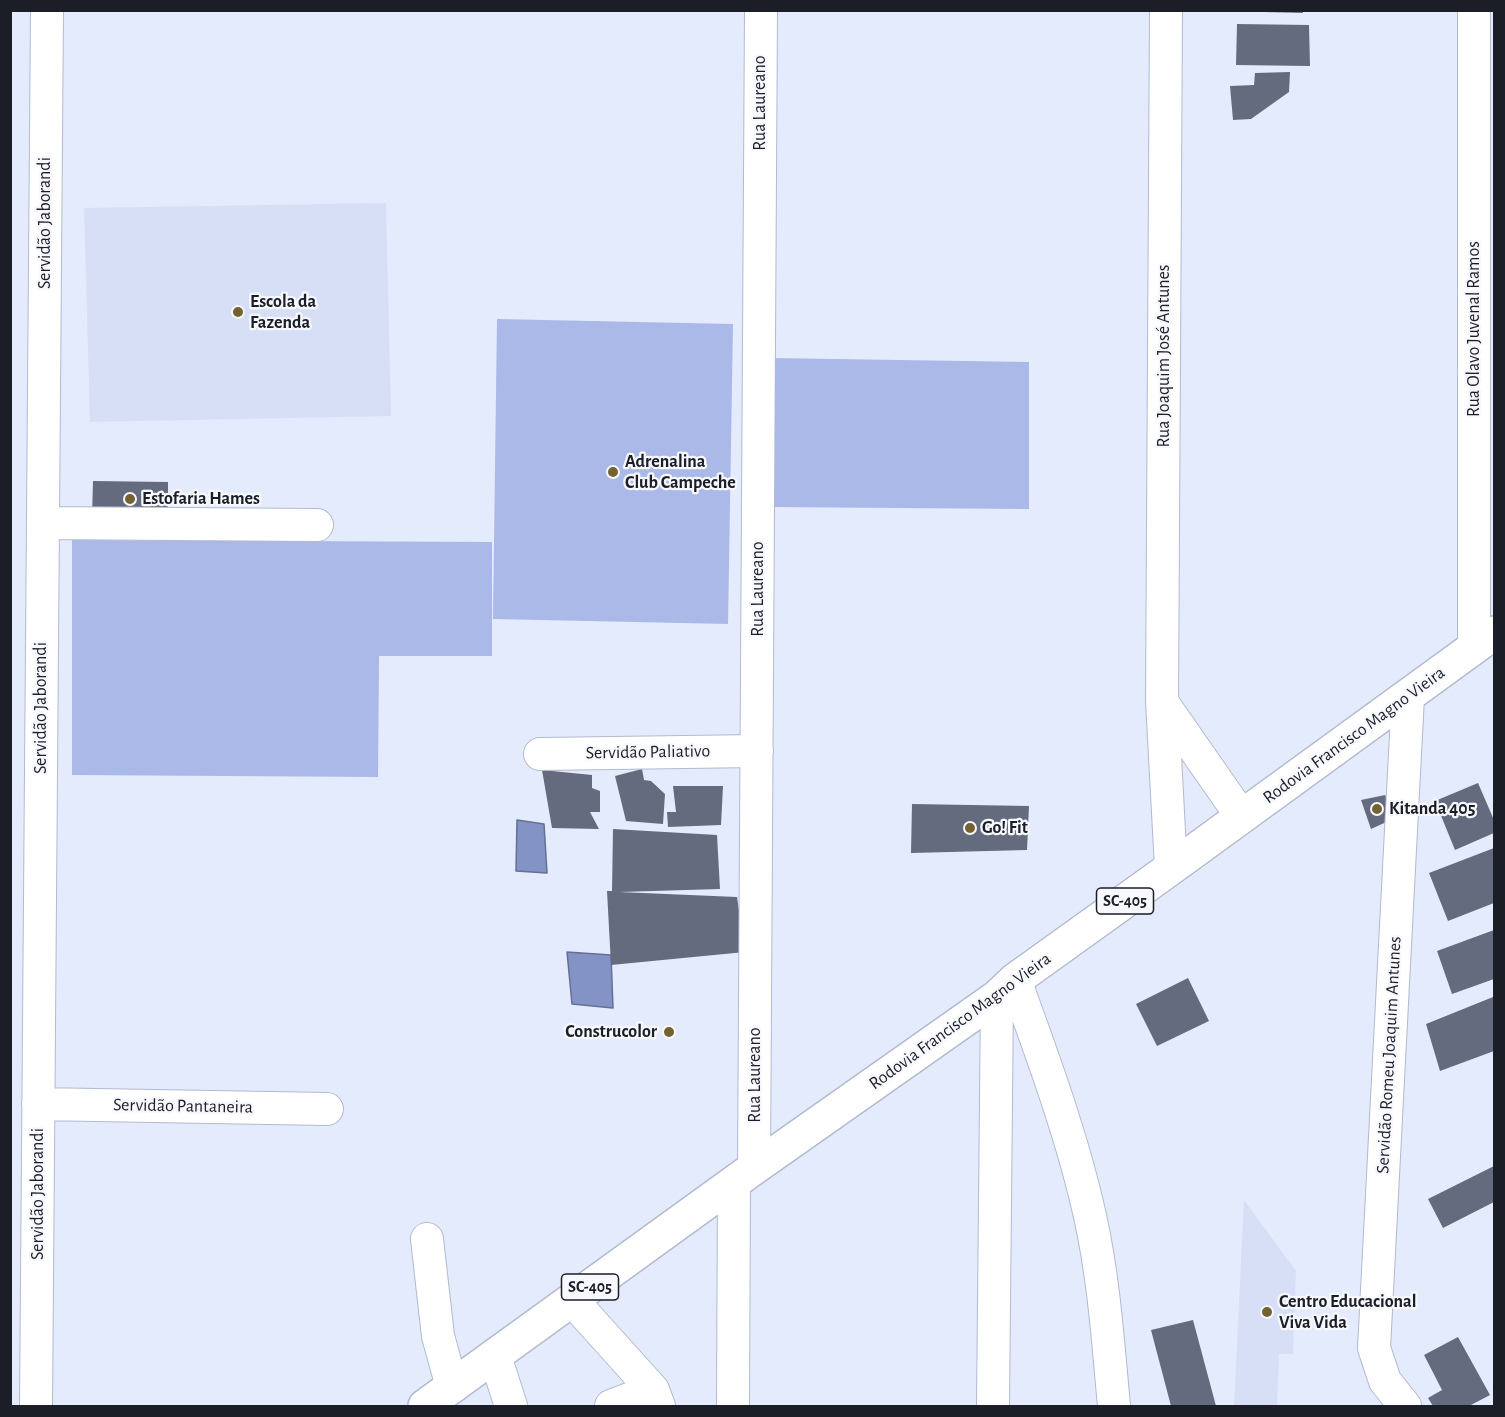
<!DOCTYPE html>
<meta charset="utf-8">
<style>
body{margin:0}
#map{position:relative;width:1505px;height:1417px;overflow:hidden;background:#e4ebfd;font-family:"Alegreya Sans",sans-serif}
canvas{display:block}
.frame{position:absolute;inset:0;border:12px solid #1b1e26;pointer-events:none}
</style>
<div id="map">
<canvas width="1505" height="1417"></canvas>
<div class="frame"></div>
</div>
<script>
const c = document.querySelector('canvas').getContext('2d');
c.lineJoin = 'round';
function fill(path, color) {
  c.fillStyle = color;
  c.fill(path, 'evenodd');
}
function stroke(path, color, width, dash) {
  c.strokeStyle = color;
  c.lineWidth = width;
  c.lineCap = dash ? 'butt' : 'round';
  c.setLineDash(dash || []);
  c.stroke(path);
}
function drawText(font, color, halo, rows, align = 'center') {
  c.font = font + ' "Alegreya Sans",sans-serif';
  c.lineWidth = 4.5;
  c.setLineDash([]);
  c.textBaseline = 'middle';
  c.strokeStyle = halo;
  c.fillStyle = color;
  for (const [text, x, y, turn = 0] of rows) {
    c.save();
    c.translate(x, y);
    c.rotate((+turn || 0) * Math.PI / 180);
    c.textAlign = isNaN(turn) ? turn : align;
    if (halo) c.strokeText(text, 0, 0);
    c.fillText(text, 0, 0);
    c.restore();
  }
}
const built = new Path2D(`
 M 386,203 L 391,416 L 90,422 L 84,208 Z
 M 1244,1200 L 1296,1271 L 1293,1354 L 1279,1354 L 1277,1406 L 1234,1406 Z`);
const green = new Path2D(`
 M 497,319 L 733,324 L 728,624 L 493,619 Z
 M 770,358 L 1029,362 L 1029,509 L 769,507 Z
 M 72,540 L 492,542 L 492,656 L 379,656 L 378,777 L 72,775 Z`);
const water = new Path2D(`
 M 517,820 L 544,824 L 547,873 L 516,871 Z
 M 567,952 L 611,955 L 613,1008 L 572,1004 Z`);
const building = new Path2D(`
 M 1264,10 L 1303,10 L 1303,13 L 1264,12 Z
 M 1237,24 L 1309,25 L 1310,66 L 1236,65 Z
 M 1290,72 L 1289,92 L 1251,119 L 1233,120 L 1230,86 L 1254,85 L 1255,73 Z
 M 93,481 L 168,482 L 168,517 L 92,517 Z
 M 642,769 L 644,780 L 651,781 L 665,794 L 663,824 L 626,821 L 615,776 Z
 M 542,770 L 592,775 L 592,788 L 600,791 L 600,812 L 590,812 L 599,829 L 552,828 Z
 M 1478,783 L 1494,820 L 1494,833 L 1455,850 L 1435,801 Z
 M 673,786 L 723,786 L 721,825 L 668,827 L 667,812 L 676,812 Z
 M 1385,795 L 1395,818 L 1371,829 L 1361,800 Z
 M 912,804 L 1029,806 L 1027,850 L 911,853 Z
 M 613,829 L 717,835 L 720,889 L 619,892 L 737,897 L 745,952 L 611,965 L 607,891 L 612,891 Z
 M 1494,848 L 1494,903 L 1448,921 L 1429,873 Z
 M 1494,930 L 1494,979 L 1452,994 L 1437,951 Z
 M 1188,978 L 1209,1021 L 1157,1046 L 1136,1004 Z
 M 1493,997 L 1494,1000 L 1494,1051 L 1440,1071 L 1426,1024 Z
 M 1494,1166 L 1494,1202 L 1443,1228 L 1428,1199 Z
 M 1193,1320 L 1216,1406 L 1171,1406 L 1151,1330 Z
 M 1458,1337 L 1490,1395 L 1469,1406 L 1433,1406 L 1428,1398 L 1442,1390 L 1424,1355 Z`);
const minor = new Path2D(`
 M 1166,10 L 1162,701 L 1171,868
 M 1474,10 L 1474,648
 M 43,523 L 317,525
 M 1162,702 L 1242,817
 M 540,754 L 757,751
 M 1015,980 C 1043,1058 1072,1135 1090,1216 C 1104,1279 1108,1342 1114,1406
 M 38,1104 L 327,1109
 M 754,1168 L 761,10
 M 427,1239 L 438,1336 L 452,1387
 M 572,1300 L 653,1390 L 659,1406
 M 495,1356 L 511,1406
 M 36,1406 L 47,10
 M 611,1406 L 653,1390
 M 733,1406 L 734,1183
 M 993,1406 L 997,997
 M 1405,1406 L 1385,1381 L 1374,1348 L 1408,696`);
const major = new Path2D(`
 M 425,1406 L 754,1168 L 997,997 L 1015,980 L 1171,868 L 1494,633`);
const markers = [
 [238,312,6,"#746331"],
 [613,472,6,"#746331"],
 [130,499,6,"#746331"],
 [1377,809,6,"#746331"],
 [970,828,6,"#746331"],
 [669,1032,6,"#746331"],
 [1267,1312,6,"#746331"]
];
const shields = [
 [1125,901,57],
 [590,1287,57]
];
const shieldNames = [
 ["SC-405",1125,901],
 ["SC-405",590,1287]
];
const streetNames = [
 ["Rua Laureano",760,103,-90],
 ["Servidão Jaborandi",45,223,-90],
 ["Rua Olavo Juvenal Ramos",1474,329,-90],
 ["Rua Joaquim José Antunes",1164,356,-90],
 ["Rua Laureano",758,589,-90],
 ["Servidão Jaborandi",41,708,-90],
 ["Rodovia Francisco Magno Vieira",1354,735,-36],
 ["Servidão Paliativo",648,752,-1],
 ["Rodovia Francisco Magno Vieira",960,1021,-36],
 ["Servidão Romeu Joaquim Antunes",1389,1055,-87],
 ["Rua Laureano",755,1075,-90],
 ["Servidão Pantaneira",183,1106,1],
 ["Servidão Jaborandi",38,1194,-90]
];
const poiNames = [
 ["Escola da",250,302],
 ["Fazenda",250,323],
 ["Adrenalina",625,462],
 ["Club Campeche",625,483],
 ["Estofaria Hames",142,499],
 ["Kitanda 405",1389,809],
 ["Go! Fit",982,828],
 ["Construcolor",657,1032,"right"],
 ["Centro Educacional",1279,1302],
 ["Viva Vida",1279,1323]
];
fill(built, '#d7dff7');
fill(green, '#aab9e7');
fill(water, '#8393c5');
stroke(water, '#647095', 1.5);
fill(building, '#646b7f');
stroke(minor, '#b3bad0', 34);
stroke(major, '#b3bad0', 36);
stroke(minor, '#fff', 32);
stroke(major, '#fff', 33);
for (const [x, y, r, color] of markers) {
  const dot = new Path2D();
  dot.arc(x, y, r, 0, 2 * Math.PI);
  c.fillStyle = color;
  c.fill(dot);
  stroke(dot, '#f7f8fd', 2);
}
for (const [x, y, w] of shields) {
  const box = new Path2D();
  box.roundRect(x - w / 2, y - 13, w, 26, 4.5);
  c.fillStyle = '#f7f8fd';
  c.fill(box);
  stroke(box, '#1b1e26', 1.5);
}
drawText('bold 16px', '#1b1e26', null, shieldNames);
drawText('18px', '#1b1e26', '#f7f8fd', streetNames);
drawText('bold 18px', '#1b1e26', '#f7f8fd', poiNames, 'left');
</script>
